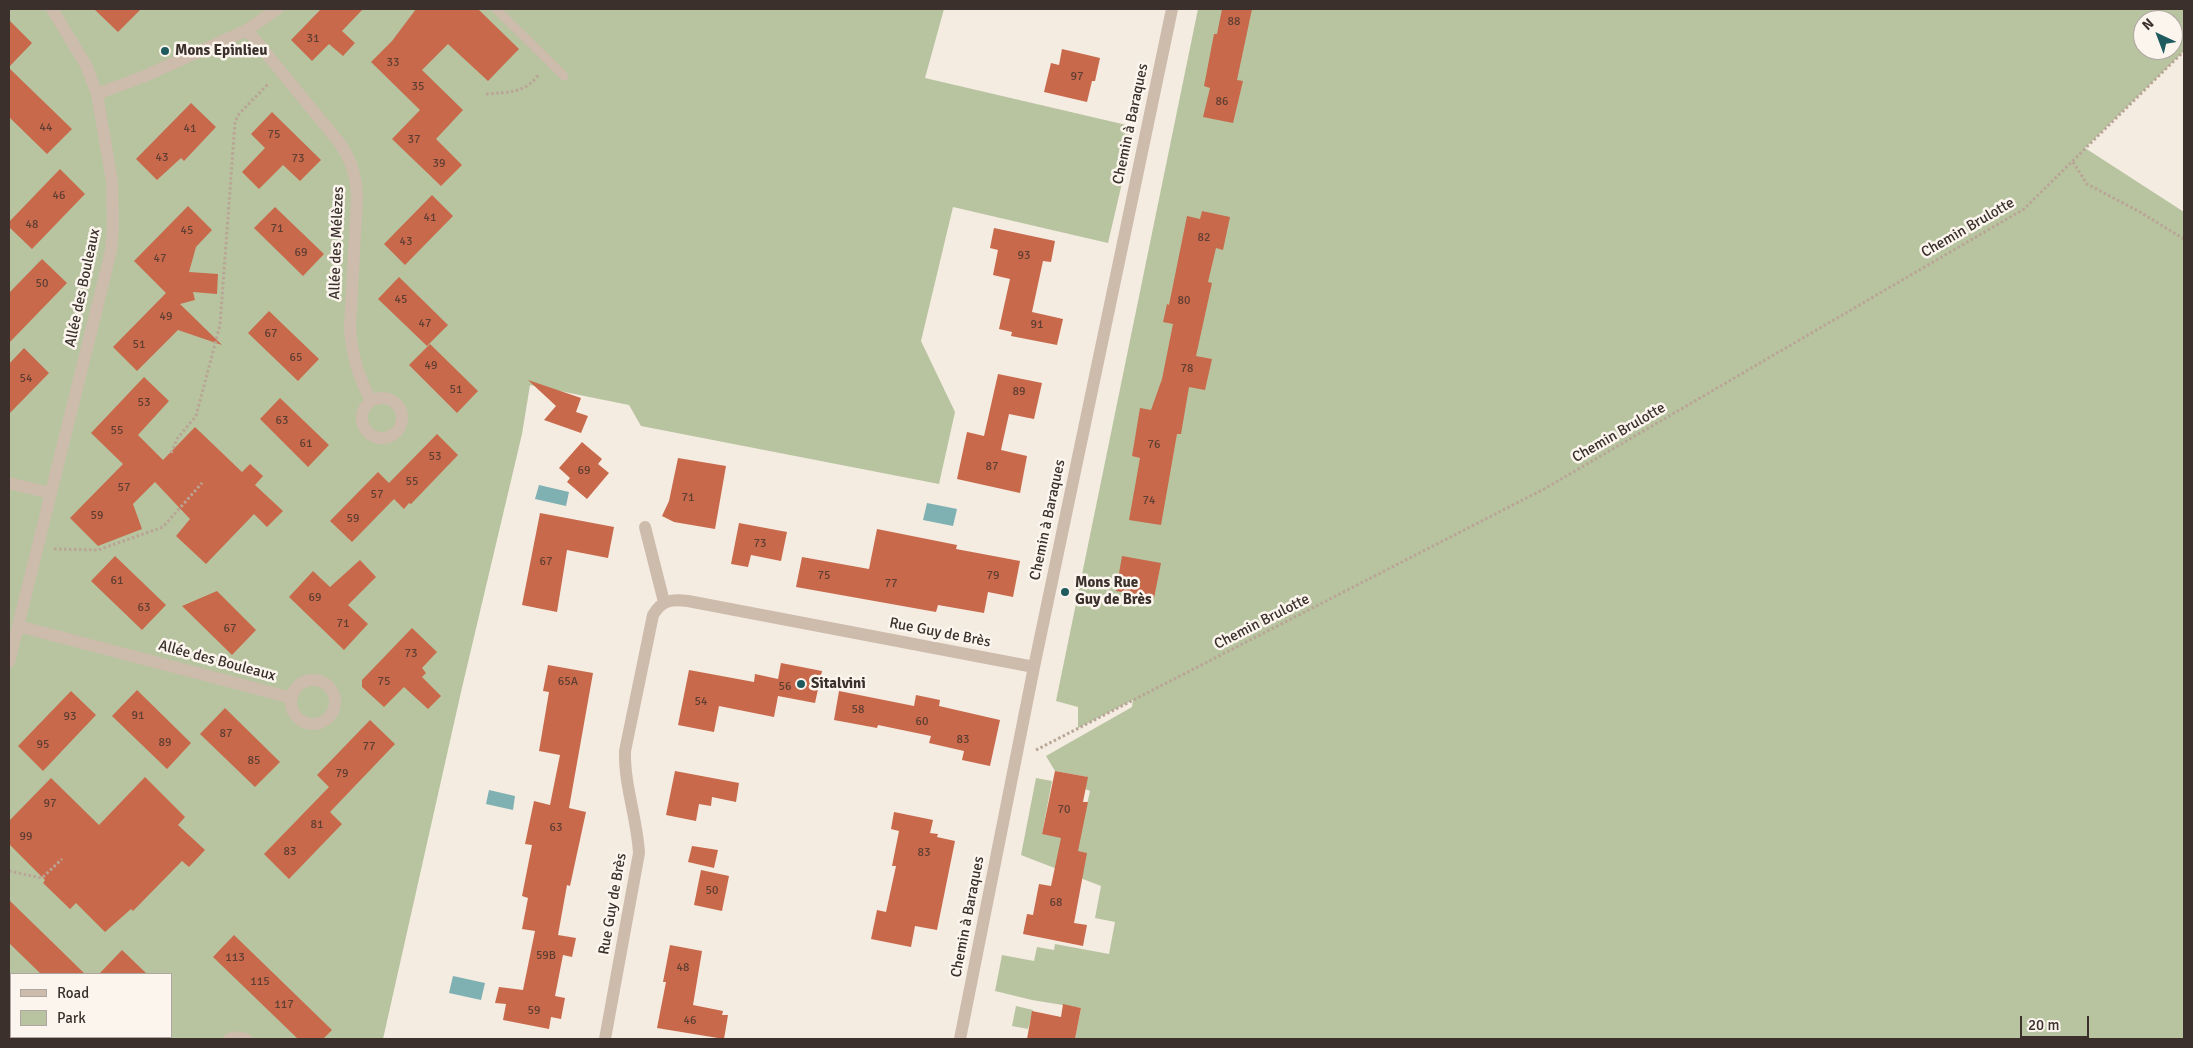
<!DOCTYPE html>
<meta charset="utf-8">
<style>
body{margin:0}
#map{position:relative;width:2193px;height:1048px;overflow:hidden;background:#f4ebe1;font-family:Signika,sans-serif}
canvas{display:block}
.frame{position:absolute;inset:0;border:10px solid #3b302b;pointer-events:none}
.legend{position:absolute;left:10px;top:973px;width:162px;height:65px;box-sizing:border-box;background:#fbf5ee;border:1px solid #aea6a0;margin:0;padding:6px 9px;list-style:none;font-size:15px;color:#3b302b}
.legend li{display:flex;align-items:center;gap:10px;height:25px}
.legend b{width:25px;border:1px solid #aea6a0}
.north{position:absolute;left:2133px;top:10px;width:50px;height:50px;box-sizing:border-box;background:#fbf5ee;border:1px solid #aea6a0;border-radius:50%;rotate:317deg;font-size:14px;font-weight:700;line-height:20px;text-align:center;color:#3b302b}
.north::after{content:'';display:block;margin:auto;width:18px;height:22px;background:#1f5a5e;clip-path:polygon(50% 0,100% 100%,50% 72%,0 100%)}
.scale{position:absolute;left:2020px;top:1016px;width:69px;height:22px;box-sizing:border-box;border:2px solid #3b302b;border-top:0;padding-left:6px;font-size:15px;line-height:18px;white-space:nowrap;color:#3b302b;-webkit-text-stroke:4px #fbf5ee;paint-order:stroke}
</style>
<div id="map">
<canvas width="2193" height="1048"></canvas>
<div class="frame"></div>
<ul class="legend">
<li><b style="height:6px;background:#cdbbac"></b>Road</li>
<li><b style="height:14px;background:#b8c4a0"></b>Park</li>
</ul>
<div class="north">N</div>
<div class="scale">20 m</div>
</div>
<script>
const c = document.querySelector('canvas').getContext('2d');
c.lineJoin = 'round';
function fill(path, color) {
  c.fillStyle = color;
  c.fill(path, 'evenodd');
}
function stroke(path, color, width, dash) {
  c.strokeStyle = color;
  c.lineWidth = width;
  c.lineCap = dash ? 'butt' : 'round';
  c.setLineDash(dash || []);
  c.stroke(path);
}
function drawText(font, color, halo, rows, align = 'center') {
  c.font = font + ' Signika,sans-serif';
  c.lineWidth = 5;
  c.setLineDash([]);
  c.textBaseline = 'middle';
  c.strokeStyle = halo;
  c.fillStyle = color;
  for (const [text, x, y, turn = 0] of rows) {
    c.save();
    c.translate(x, y);
    c.rotate((+turn || 0) * Math.PI / 180);
    c.textAlign = isNaN(turn) ? turn : align;
    if (halo) c.strokeText(text, 0, 0);
    c.fillText(text, 0, 0);
    c.restore();
  }
}
const green = new Path2D(`
 M 9,9 L 944,9 L 925,78 L 1135,127 L 1108,243 L 953,207 L 921,341 L 955,412 L 939,484 L 641,426 L 629,405 L 530,385 L 522,434 L 461,692 L 383,1039 L 9,1039 ZM 11,974 L 171,974 L 171,1037 L 11,1037 Z
 M 1198,9 L 2184,9 L 2184,51 L 2085,148 L 2184,212 L 2184,1039 L 1075,1039 L 1081,1008 L 1032,1000 L 995,991 L 1002,955 L 1034,961 L 1037,947 L 1054,950 L 1055,944 L 1109,954 L 1115,922 L 1095,918 L 1101,886 L 1021,855 L 1036,778 L 1052,781 L 1042,834 L 1084,818 L 1090,791 L 1085,789 L 1087,777 L 1055,771 L 1046,756 L 1132,707 L 1133,700 L 1078,728 L 1078,707 L 1056,701 ZM 2143,20 L 2173,20 L 2173,50 L 2143,50 Z
 M 1016,1006 L 1033,1010 L 1028,1029 L 1012,1026 Z`);
const water = new Path2D(`
 M 539,485 L 569,492 L 566,506 L 535,499 Z
 M 927,503 L 957,509 L 953,526 L 923,520 Z
 M 489,790 L 515,796 L 513,810 L 486,804 Z
 M 453,976 L 485,983 L 481,1000 L 449,993 Z`);
const building = new Path2D(`
 M 94,9 L 141,9 L 118,32 Z
 M 321,9 L 363,9 L 342,31 L 355,43 L 343,56 L 329,44 L 312,61 L 291,40 Z
 M 416,9 L 478,9 L 519,49 L 488,81 L 448,44 L 422,70 L 463,110 L 436,139 L 462,165 L 441,186 L 392,139 L 420,110 L 371,62 L 392,41 Z
 M 1222,9 L 1252,9 L 1237,80 L 1243,81 L 1233,123 L 1203,117 L 1210,88 L 1204,86 L 1214,34 L 1217,34 Z
 M 9,20 L 32,43 L 9,67 Z
 M 1062,49 L 1100,58 L 1095,81 L 1092,81 L 1087,102 L 1044,92 L 1051,63 L 1059,65 Z
 M 9,68 L 72,129 L 47,154 L 9,117 Z
 M 191,103 L 216,127 L 184,161 L 181,158 L 157,180 L 136,159 Z
 M 272,112 L 321,160 L 300,181 L 283,165 L 259,189 L 242,172 L 265,148 L 251,134 Z
 M 60,169 L 85,194 L 32,249 L 9,227 L 9,222 Z
 M 432,195 L 453,216 L 405,265 L 384,244 Z
 M 188,206 L 212,230 L 196,247 L 189,272 L 218,274 L 217,294 L 193,292 L 195,300 L 180,304 L 222,345 L 178,330 L 137,371 L 113,347 L 166,293 L 134,261 Z
 M 275,207 L 324,254 L 303,276 L 254,228 Z
 M 1202,211 L 1230,217 L 1223,250 L 1216,248 L 1208,282 L 1212,283 L 1196,356 L 1212,359 L 1205,390 L 1189,387 L 1181,434 L 1177,434 L 1161,525 L 1129,520 L 1140,458 L 1132,456 L 1140,408 L 1151,410 L 1162,379 L 1173,324 L 1163,322 L 1167,304 L 1169,305 L 1187,216 L 1200,219 Z
 M 994,228 L 1055,241 L 1051,262 L 1043,261 L 1032,312 L 1063,319 L 1057,345 L 1011,336 L 1012,332 L 999,329 L 1010,279 L 993,275 L 998,250 L 990,248 Z
 M 42,259 L 67,283 L 9,343 L 9,293 Z
 M 399,277 L 448,325 L 427,346 L 378,299 Z
 M 269,311 L 319,359 L 298,381 L 248,333 Z
 M 430,344 L 478,391 L 457,413 L 409,365 Z
 M 24,348 L 49,373 L 9,414 L 9,364 Z
 M 998,374 L 1042,383 L 1034,419 L 1009,414 L 1001,450 L 1027,456 L 1020,493 L 957,479 L 967,432 L 984,436 Z
 M 144,377 L 169,401 L 138,435 L 163,460 L 195,427 L 242,472 L 250,464 L 263,476 L 255,485 L 283,511 L 267,527 L 254,514 L 206,564 L 176,536 L 190,519 L 155,482 L 133,504 L 142,529 L 98,546 L 70,518 L 123,464 L 91,433 Z
 M 528,380 L 581,398 L 576,412 L 588,416 L 581,433 L 544,420 L 556,406 Z
 M 280,398 L 329,445 L 308,467 L 260,419 Z
 M 437,434 L 458,455 L 411,504 L 409,503 L 404,509 L 394,499 L 352,542 L 330,521 L 378,472 L 389,483 Z
 M 582,442 L 602,459 L 598,464 L 609,473 L 587,499 L 567,482 L 570,478 L 559,468 Z
 M 678,458 L 726,466 L 715,529 L 674,522 L 662,516 L 669,501 Z
 M 540,513 L 614,527 L 608,558 L 567,550 L 557,612 L 522,605 Z
 M 739,523 L 787,532 L 781,561 L 751,555 L 748,567 L 731,564 Z
 M 877,529 L 957,545 L 956,549 L 1020,561 L 1013,597 L 988,592 L 984,613 L 938,605 L 936,612 L 796,587 L 802,557 L 869,569 Z
 M 115,556 L 166,605 L 142,630 L 91,581 Z
 M 1122,556 L 1161,563 L 1154,598 L 1116,591 Z
 M 360,560 L 376,577 L 348,605 L 368,624 L 344,650 L 289,597 L 313,571 L 330,587 Z
 M 217,591 L 256,630 L 232,655 L 182,606 Z
 M 412,628 L 437,652 L 422,668 L 426,673 L 422,677 L 441,696 L 428,709 L 404,687 L 384,707 L 362,687 L 362,680 Z
 M 781,663 L 822,671 L 815,703 L 778,696 L 774,717 L 719,706 L 714,732 L 678,725 L 689,670 L 754,682 L 755,674 L 778,679 Z
 M 548,665 L 593,673 L 569,808 L 586,812 L 570,886 L 567,885 L 558,935 L 576,938 L 572,957 L 563,955 L 555,996 L 565,998 L 561,1019 L 551,1017 L 549,1029 L 503,1020 L 506,1004 L 495,1003 L 499,987 L 523,990 L 535,931 L 522,929 L 528,898 L 522,896 L 532,845 L 525,844 L 534,801 L 550,805 L 560,755 L 539,751 L 549,692 L 543,691 Z
 M 137,690 L 191,743 L 167,769 L 112,716 Z
 M 71,691 L 96,715 L 43,771 L 18,746 Z
 M 839,691 L 914,706 L 916,695 L 940,700 L 939,706 L 1000,720 L 990,766 L 962,760 L 964,751 L 929,743 L 931,736 L 878,725 L 877,728 L 834,720 Z
 M 225,708 L 280,762 L 255,787 L 200,734 Z
 M 370,720 L 395,744 L 330,812 L 342,824 L 289,879 L 264,854 L 329,787 L 317,775 Z
 M 675,771 L 739,783 L 736,802 L 712,797 L 711,806 L 699,804 L 696,821 L 666,815 Z
 M 1055,771 L 1088,777 L 1083,802 L 1088,802 L 1078,851 L 1087,853 L 1074,923 L 1087,925 L 1083,946 L 1023,934 L 1027,914 L 1033,915 L 1039,884 L 1051,886 L 1061,838 L 1042,834 Z
 M 145,777 L 185,817 L 178,825 L 205,850 L 189,867 L 182,861 L 133,911 L 131,909 L 105,932 L 76,903 L 70,909 L 43,883 L 45,880 L 9,844 L 9,821 L 51,778 L 99,825 Z
 M 894,812 L 933,820 L 930,833 L 938,834 L 937,837 L 955,841 L 937,930 L 915,926 L 911,947 L 871,939 L 877,910 L 886,912 L 896,866 L 892,866 L 899,831 L 891,829 Z
 M 692,846 L 718,850 L 714,868 L 688,862 Z
 M 701,870 L 729,876 L 722,911 L 694,905 Z
 M 9,900 L 44,934 L 85,974 L 41,974 L 9,943 Z
 M 234,935 L 332,1030 L 323,1039 L 298,1039 L 213,957 Z
 M 670,945 L 702,951 L 693,1005 L 723,1011 L 722,1015 L 728,1015 L 724,1039 L 657,1028 L 666,982 L 663,982 Z
 M 122,950 L 147,974 L 99,974 Z
 M 1063,1004 L 1081,1008 L 1075,1039 L 1027,1039 L 1032,1011 L 1061,1017 Z`);
const path = new Path2D(`
 M 486,94 C 507,92 522,94 537,77 L 537,73
 M 2073,162 L 2087,184 L 2140,212 L 2184,239
 M 171,453 L 177,439 L 196,416 L 220,325 L 235,122 L 239,114 L 268,84
 M 54,549 L 98,550 L 163,527 L 202,483
 M 1036,750 L 1544,489 L 2024,209 L 2184,51
 M 9,871 L 42,878 L 62,859`);
const service = new Path2D(`
 M 496,9 L 564,76`);
const minor = new Path2D(`
 M 247,30 L 338,141 C 351,158 356,175 357,197 L 350,327 C 351,354 358,376 371,401
 M 97,94 L 145,76 L 247,30 L 277,9
 M362 418a20 20 0 1 1 40 0a20 20 0 1 1-40 0Z
 M 9,483 L 50,493
 M 645,527 L 664,602
 M 18,626 L 292,698
 M 9,662 L 111,251 L 113,225 L 112,181 L 97,94 L 86,65 L 52,9
 M291 702a22 22 0 1 1 44 0a22 22 0 1 1-44 0Z
 M 9,1023 L 11,1024
 M 62,1037 L 72,1039
 M 229,1039 L 237,1037 L 246,1039
 M 605,1039 L 639,853 C 637,818 624,785 625,751 L 653,615 C 662,600 671,599 688,601 L 1034,667
 M 960,1039 L 1034,667 L 1172,9`);
const markers = [
 [165,51,5,"#1f5a5e"],
 [1065,592,5,"#1f5a5e"],
 [801,684,5,"#1f5a5e"]
];
const numberNames = [
 ["88",1234,22],
 ["31",313,39],
 ["33",393,63],
 ["97",1077,77],
 ["35",418,87],
 ["86",1222,102],
 ["44",46,128],
 ["41",190,129],
 ["75",274,135],
 ["37",414,140],
 ["43",162,158],
 ["73",298,159],
 ["39",439,164],
 ["46",59,196],
 ["41",430,218],
 ["48",32,225],
 ["71",277,229],
 ["45",187,231],
 ["82",1204,238],
 ["43",406,242],
 ["69",301,253],
 ["93",1024,256],
 ["47",160,259],
 ["50",42,284],
 ["45",401,300],
 ["80",1184,301],
 ["49",166,317],
 ["47",425,324],
 ["91",1037,325],
 ["67",271,334],
 ["51",139,345],
 ["65",296,358],
 ["49",431,366],
 ["78",1187,369],
 ["54",26,379],
 ["51",456,390],
 ["89",1019,392],
 ["53",144,403],
 ["63",282,421],
 ["55",117,431],
 ["61",306,444],
 ["76",1154,445],
 ["53",435,457],
 ["87",992,467],
 ["69",584,471],
 ["55",412,482],
 ["57",124,488],
 ["57",377,495],
 ["71",688,498],
 ["74",1149,501],
 ["59",97,516],
 ["59",353,519],
 ["73",760,544],
 ["67",546,562],
 ["75",824,576],
 ["79",993,576],
 ["61",117,581],
 ["77",891,584],
 ["69",315,598],
 ["63",144,608],
 ["71",343,624],
 ["67",230,629],
 ["73",411,654],
 ["75",384,682],
 ["65A",568,682],
 ["56",785,687],
 ["54",701,702],
 ["58",858,710],
 ["91",138,716],
 ["93",70,717],
 ["60",922,722],
 ["87",226,734],
 ["83",963,740],
 ["89",165,743],
 ["95",43,745],
 ["77",369,747],
 ["85",254,761],
 ["79",342,774],
 ["97",50,804],
 ["70",1064,810],
 ["81",317,825],
 ["63",556,828],
 ["99",26,837],
 ["83",290,852],
 ["83",924,853],
 ["50",712,891],
 ["68",1056,903],
 ["59B",546,956],
 ["113",235,958],
 ["48",683,968],
 ["115",260,982],
 ["117",284,1005],
 ["59",534,1011],
 ["46",690,1021]
];
const poiNames = [
 ["Mons Epinlieu",175,51],
 ["Mons Rue",1075,583],
 ["Guy de Brès",1075,600],
 ["Sitalvini",811,684]
];
const streetNames = [
 ["Chemin à Baraques",1131,124,-78],
 ["Chemin Brulotte",1968,228,-30],
 ["Allée des Mélèzes",337,243,-88],
 ["Allée des Bouleaux",83,288,-78],
 ["Chemin Brulotte",1619,433,-30],
 ["Chemin à Baraques",1048,520,-78],
 ["Chemin Brulotte",1262,622,-27],
 ["Rue Guy de Brès",940,633,11],
 ["Allée des Bouleaux",217,661,15],
 ["Rue Guy de Brès",613,904,-80],
 ["Chemin à Baraques",968,917,-79]
];
fill(green, '#b8c4a0');
fill(water, '#7fb0b2');
fill(building, '#c8694b');
stroke(path, '#b9a596', 3, [2.5, 2.5]);
stroke(service, '#cdbbac', 9);
stroke(minor, '#cdbbac', 12);
for (const [x, y, r, color] of markers) {
  const dot = new Path2D();
  dot.arc(x, y, r, 0, 2 * Math.PI);
  c.fillStyle = color;
  c.fill(dot);
  stroke(dot, '#fbf5ee', 2);
}
drawText('12px', '#5e3e33', null, numberNames);
drawText('bold 15px', '#3b302b', '#fbf5ee', poiNames, 'left');
drawText('15px', '#3b302b', '#fbf5ee', streetNames);
</script>
